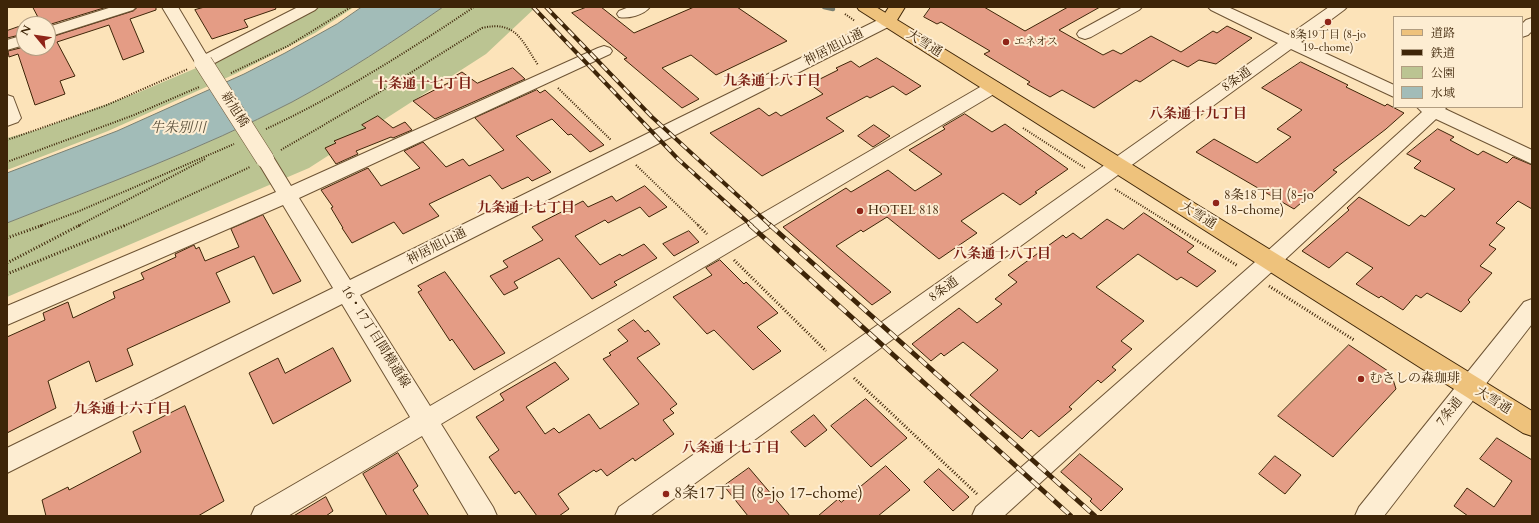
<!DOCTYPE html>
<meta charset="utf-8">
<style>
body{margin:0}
#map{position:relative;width:1539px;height:523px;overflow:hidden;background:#fce3b9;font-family:Cardo,"Noto Serif JP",serif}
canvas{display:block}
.frame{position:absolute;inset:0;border:8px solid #3e2508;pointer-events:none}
.legend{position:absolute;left:1393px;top:16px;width:130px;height:92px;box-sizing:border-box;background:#fdedd2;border:1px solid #b19d81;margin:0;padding:5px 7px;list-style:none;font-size:12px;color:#3e2508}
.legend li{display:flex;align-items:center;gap:8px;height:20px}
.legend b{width:20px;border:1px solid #b19d81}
.north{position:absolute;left:16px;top:16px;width:40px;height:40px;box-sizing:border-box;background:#fdedd2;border:1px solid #b19d81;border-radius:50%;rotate:299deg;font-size:11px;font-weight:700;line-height:16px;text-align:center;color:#3e2508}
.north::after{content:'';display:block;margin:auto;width:14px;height:18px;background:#8f2418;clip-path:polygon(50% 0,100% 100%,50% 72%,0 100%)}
</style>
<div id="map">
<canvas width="1539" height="523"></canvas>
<div class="frame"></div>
<ul class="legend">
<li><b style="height:5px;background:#eec27c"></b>道路</li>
<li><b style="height:5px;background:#3e2508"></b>鉄道</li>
<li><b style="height:11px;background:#bbc492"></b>公園</li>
<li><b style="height:11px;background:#a2bcb8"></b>水域</li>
</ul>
<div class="north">N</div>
</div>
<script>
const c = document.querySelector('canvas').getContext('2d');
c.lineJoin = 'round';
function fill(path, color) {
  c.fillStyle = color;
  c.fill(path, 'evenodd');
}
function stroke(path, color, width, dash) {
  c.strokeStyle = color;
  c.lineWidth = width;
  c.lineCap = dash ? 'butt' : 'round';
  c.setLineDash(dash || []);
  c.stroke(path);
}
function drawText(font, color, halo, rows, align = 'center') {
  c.font = font + ' Cardo,"Noto Serif JP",serif';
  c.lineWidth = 4;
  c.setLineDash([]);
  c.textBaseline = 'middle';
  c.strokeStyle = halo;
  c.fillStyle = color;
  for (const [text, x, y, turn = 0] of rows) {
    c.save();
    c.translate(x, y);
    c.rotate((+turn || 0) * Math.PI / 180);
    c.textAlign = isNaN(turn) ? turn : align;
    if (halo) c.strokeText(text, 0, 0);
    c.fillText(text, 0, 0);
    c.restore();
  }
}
const green = new Path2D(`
 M 318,7 L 354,7 L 315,33 L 235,74 L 108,131 L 7,170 L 7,138 L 37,130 L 137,93 L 239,50 Z
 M 443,7 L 536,7 L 486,54 L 309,168 L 7,297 L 7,223 C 103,185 200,150 292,102 C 344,74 394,41 443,7 Z`);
const water = new Path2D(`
 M 362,7 L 443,7 C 394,41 344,74 292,102 C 200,150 103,185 7,223 L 7,173 L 117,131 L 244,74 L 285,53 L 337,24 Z`);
const stream = new Path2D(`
 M 824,7 L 833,9`);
const building = new Path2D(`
 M 33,7 L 107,7 L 48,25 L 48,24 L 28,24 L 39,20 Z
 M 138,7 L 156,7 L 156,10 L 130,19 L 144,52 L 123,60 L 109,25 L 57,42 L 75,76 L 60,81 L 65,94 L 35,105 L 18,54 L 9,57 L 8,51 L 24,47 L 24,48 L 48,48 L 48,38 L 133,11 Z
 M 205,7 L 275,7 L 276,9 L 244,20 L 248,27 L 212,39 L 195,10 Z
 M 587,7 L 601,7 L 634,33 L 694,7 L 737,7 L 787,41 L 716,75 L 691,55 L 662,68 L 699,99 L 682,108 L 624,59 L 627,58 L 572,13 Z
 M 931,7 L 984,7 L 1025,31 L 1068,7 L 1100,7 L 1059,30 L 1103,55 L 1113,50 L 1121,54 L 1151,36 L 1181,52 L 1213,31 L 1217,33 L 1227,26 L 1252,38 L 1216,64 L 1199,60 L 1188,67 L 1173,60 L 1140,82 L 1136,80 L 1094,108 L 1062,90 L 1050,97 L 1027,84 L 1030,82 L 984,54 L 990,51 L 941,22 L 937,24 L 924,17 Z
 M 24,25 L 24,34 L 7,38 L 7,31 Z
 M 877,58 L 921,86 L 906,95 L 893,86 L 870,98 L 867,96 L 826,118 L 844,131 L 762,176 L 710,133 L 759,108 L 769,116 L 776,112 L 781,116 L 823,94 L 810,84 L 838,70 L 836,68 L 851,61 L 859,67 Z
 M 1301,62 L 1348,85 L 1346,87 L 1385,106 L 1387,104 L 1404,113 L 1386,129 L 1333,170 L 1337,172 L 1294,209 L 1196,152 L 1214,139 L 1257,163 L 1291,137 L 1277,129 L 1302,110 L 1262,88 Z
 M 513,68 L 525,79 L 435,119 L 413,101 L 450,82 L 448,80 L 462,72 L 477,83 Z
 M 537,90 L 540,93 L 545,90 L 604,145 L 590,152 L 571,134 L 568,135 L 552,119 L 516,136 L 551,172 L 532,181 L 528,177 L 502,189 L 490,175 L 429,204 L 439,216 L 403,234 L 394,222 L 352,243 L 342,228 L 343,228 L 331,208 L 333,207 L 321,190 L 368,168 L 381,186 L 420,168 L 404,151 L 423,142 L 446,167 L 463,159 L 469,166 L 504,150 L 475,118 Z
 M 965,114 L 992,132 L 1005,124 L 1068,169 L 1035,192 L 1037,193 L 1020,205 L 1003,193 L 961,221 L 977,233 L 939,259 L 887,217 L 863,232 L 861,230 L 836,246 L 891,292 L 872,305 L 783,227 L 846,188 L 851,192 L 888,170 L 915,191 L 942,174 L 909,150 L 945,129 L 943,127 Z
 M 378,116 L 393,128 L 405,122 L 412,130 L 393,138 L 391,137 L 356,151 L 358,154 L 336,164 L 325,148 L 336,143 L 334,141 L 366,128 L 362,125 Z
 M 874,125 L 890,136 L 873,147 L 858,136 Z
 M 1438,129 L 1454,137 L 1450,140 L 1478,155 L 1483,151 L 1507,163 L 1513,157 L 1532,165 L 1532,209 L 1518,201 L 1496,223 L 1505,228 L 1489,245 L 1496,249 L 1480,266 L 1492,273 L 1468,300 L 1470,302 L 1461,312 L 1427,293 L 1421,298 L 1416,295 L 1403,310 L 1381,296 L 1379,298 L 1356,284 L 1373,268 L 1347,252 L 1329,268 L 1302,251 L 1349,210 L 1347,208 L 1359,197 L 1409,226 L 1421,215 L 1425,217 L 1455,189 L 1414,168 L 1421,161 L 1407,154 Z
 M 645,186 L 667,207 L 649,217 L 640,207 L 608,223 L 605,220 L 575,236 L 600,265 L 620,254 L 622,256 L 644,244 L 657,258 L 614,282 L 617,285 L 592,299 L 559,258 L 514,282 L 518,288 L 504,295 L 490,276 L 508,267 L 503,261 L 543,240 L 532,227 L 583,201 L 588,207 L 612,196 L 616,201 Z
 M 1144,213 L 1194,246 L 1187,252 L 1216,271 L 1197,287 L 1181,277 L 1177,280 L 1138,254 L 1096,287 L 1144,321 L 1121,341 L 1132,349 L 1112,367 L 1116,370 L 1101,383 L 1098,380 L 1069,407 L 1072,409 L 1039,437 L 1031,430 L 1022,439 L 970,395 L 998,370 L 963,342 L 944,356 L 941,353 L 931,361 L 912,344 L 959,308 L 977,323 L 1002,304 L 995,299 L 1017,282 L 1008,275 L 1063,235 L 1066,238 L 1073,233 L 1081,239 L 1107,219 L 1123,229 Z
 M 263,215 L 301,281 L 273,294 L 254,256 L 216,273 L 230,302 L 127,349 L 133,365 L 96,382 L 89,361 L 48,381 L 56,408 L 7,433 L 7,337 L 45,320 L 43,313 L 68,302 L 73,318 L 115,298 L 113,292 L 144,279 L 141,273 L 176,257 L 175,254 L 194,245 L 196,249 L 199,247 L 205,261 L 239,247 L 231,229 Z
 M 689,231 L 699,242 L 674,256 L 663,244 Z
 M 720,260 L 744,284 L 746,282 L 778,313 L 757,327 L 781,351 L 753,370 L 714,330 L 707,334 L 673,297 L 712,275 L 706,268 Z
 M 445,272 L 505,353 L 474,370 L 452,339 L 450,341 L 418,292 L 422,290 L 418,286 Z
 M 634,320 L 645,332 L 648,330 L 660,344 L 637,358 L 677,404 L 670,409 L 674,413 L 663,420 L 674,434 L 635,461 L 633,458 L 607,476 L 601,469 L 596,472 L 594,470 L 558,494 L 569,509 L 559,516 L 537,516 L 519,491 L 515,494 L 489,457 L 499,450 L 476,417 L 504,400 L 500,394 L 555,362 L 569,379 L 526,407 L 545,434 L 554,428 L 559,433 L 589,414 L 600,429 L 639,404 L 603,359 L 611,355 L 609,353 L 628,341 L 618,330 Z
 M 1349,345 L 1391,373 L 1396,389 L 1333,457 L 1278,416 Z
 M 333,348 L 351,381 L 273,424 L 249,373 L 278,358 L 285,373 Z
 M 866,399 L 907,438 L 871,467 L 831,426 Z
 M 185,406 L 224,501 L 198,516 L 46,516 L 42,500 L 68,487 L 69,490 L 141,452 L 133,432 Z
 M 814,415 L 827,430 L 805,447 L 791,432 Z
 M 1497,438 L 1532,460 L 1532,516 L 1468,516 L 1454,506 L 1467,488 L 1494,507 L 1512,481 L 1480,459 Z
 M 398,453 L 418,486 L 413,490 L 429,516 L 387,516 L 363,474 Z
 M 1080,454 L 1123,489 L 1101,511 L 1090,501 L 1092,499 L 1061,472 Z
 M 1275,456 L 1301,475 L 1285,494 L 1259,474 Z
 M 886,466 L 910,490 L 878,516 L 818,516 L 838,499 L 841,502 Z
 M 749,468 L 790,516 L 748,516 L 724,486 Z
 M 939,469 L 969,497 L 953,511 L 924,482 Z
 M 326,497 L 333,511 L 326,516 L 294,516 Z`);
const pathFar1 = new Path2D(`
 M 845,14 L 855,21
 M 231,73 L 288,46 L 351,7
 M 558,88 L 611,140
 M 1023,128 L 1085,168
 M 266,129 C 339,95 407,52 474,7
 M 7,140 L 107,105 L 188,69
 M 281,150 L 375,95 L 482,28 C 516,20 522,41 538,65
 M 7,162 L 134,115 L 199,87
 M 636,165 L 699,226
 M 1115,189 L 1174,226
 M 40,226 L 77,212 L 234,144
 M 78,226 L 205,159
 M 124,226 L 250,167`);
const path = new Path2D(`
 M 698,225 L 707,234
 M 1172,225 L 1238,266
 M 7,238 L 43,225
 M 734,260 L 826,351
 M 7,263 L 80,225
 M 7,274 L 126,225
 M 1269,286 L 1354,340
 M 854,378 L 978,495`);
const minor = new Path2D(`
 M 112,7 L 136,7 L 133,10 L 48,37 L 48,27 Z
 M 162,7 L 178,7 L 206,54 L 298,7 L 318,7 L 315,10 L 209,66 L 203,67 L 197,66 L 195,62 Z
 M 629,7 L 650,7 C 644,15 628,19 619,17 L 617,14 L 619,11 Z
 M 1123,7 L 1142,7 L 1139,10 L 1091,37 L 1085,39 L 1079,37 L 1077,34 L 1079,31 Z
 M 1208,7 L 1228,7 L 1289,35 L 1329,7 L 1347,7 L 1344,10 L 1301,42 L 1394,85 L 1394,97 L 1291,49 L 650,516 L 615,516 L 619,507 L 1278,43 L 1211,10 Z
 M 888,16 L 894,18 L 896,21 L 894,24 L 360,295 L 430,406 L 987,83 L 993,82 L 999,83 L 1002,87 L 999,91 L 441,424 L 493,507 L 497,516 L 469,516 L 422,436 L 288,516 L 251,516 L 255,507 L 410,417 L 342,304 L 7,473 L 7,448 L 333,288 L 283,205 L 7,325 L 7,306 L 276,192 L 256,159 L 258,155 L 265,153 L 272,155 L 291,186 L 598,48 L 604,46 L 610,48 L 612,51 L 610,54 L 299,198 L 350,280 L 882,18 Z
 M 1532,18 L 1532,31 L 1528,35 L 1522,37 L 1522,24 L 1526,20 Z
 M 24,35 L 24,45 L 7,50 L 7,40 Z
 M 7,95 L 13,97 L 21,118 L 18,122 L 7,126 Z
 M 1417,107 L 1447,107 L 1445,109 L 1532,150 L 1532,164 L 1436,119 L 1277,267 L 1004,516 L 972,516 L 976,507 L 1263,255 L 1422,112 Z
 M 1532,299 L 1532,324 L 1384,516 L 1355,516 L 1359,507 L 1524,302 Z`);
const major = new Path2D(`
 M 889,7 L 905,7 L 894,25 L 888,26 L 882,25 L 880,21 Z`);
const highway = new Path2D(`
 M 857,7 L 876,7 L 1532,411 L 1532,436 L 1523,433 L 859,10 Z`);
const railFar1 = new Path2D(`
 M 533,7 L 678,159 L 752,226
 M 546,7 L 652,117 L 771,226`);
const rail = new Path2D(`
 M 750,225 L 1071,516
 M 770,225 L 1095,516`);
const minorBridge = new Path2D(`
 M 203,62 L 265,159`);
const markers = [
 [1328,22,4,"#8f2418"],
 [1006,42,4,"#8f2418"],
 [1216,203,4,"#8f2418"],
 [860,211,4,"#8f2418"],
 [1361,379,4,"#8f2418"],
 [666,494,4,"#8f2418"]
];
const farPoinames = [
 ["8条19丁目 (8-jo",1328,35],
 ["19-chome)",1328,48],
 ["エネオス",1014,42,"left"]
];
const streetNames = [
 ["大雪通",924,44,32],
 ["神居旭山通",834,48,-27],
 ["8条通",1237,80,-36],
 ["新旭橋",234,110,58],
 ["大雪通",1198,216,32],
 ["神居旭山通",437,247,-27],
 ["8条通",944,290,-36],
 ["16・17丁目間横通線",375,337,58],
 ["大雪通",1493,401,32],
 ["7条通",1450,412,-52]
];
const poiNames = [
 ["8条18丁目 (8-jo",1224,196],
 ["18-chome)",1224,211],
 ["HOTEL 818",868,211],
 ["むさしの森珈琲",1369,379]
];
const neighbourhoodNames = [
 ["九条通十八丁目",772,82],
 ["十条通十七丁目",423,85],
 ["八条通十九丁目",1198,115],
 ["九条通十七丁目",526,209],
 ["八条通十八丁目",1002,255],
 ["九条通十六丁目",122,410],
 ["八条通十七丁目",731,449]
];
const waterNames = [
 ["牛朱別川",178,129]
];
const nearPoinames = [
 ["8条17丁目 (8-jo 17-chome)",674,494]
];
fill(green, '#bbc492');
fill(water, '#a2bcb8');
stroke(water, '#7a8072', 1);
stroke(stream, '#7a8072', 4.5);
fill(building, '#e49c85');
stroke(building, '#3e2508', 1);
stroke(minor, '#6e5434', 2);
stroke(major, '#3e2508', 2);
stroke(highway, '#3e2508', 2);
stroke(pathFar1, '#3e2508', 2, [1, 1.5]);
stroke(path, '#3e2508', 3, [1, 2]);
fill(minor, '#fdedd2');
fill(major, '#eec27c');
fill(highway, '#eec27c');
stroke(railFar1, '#3e2508', 4);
stroke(rail, '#3e2508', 5);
stroke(railFar1, '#fdedd2', 2.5, [8]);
stroke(rail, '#fdedd2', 3.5, [10]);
stroke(minorBridge, '#6e5434', 19, []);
stroke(minorBridge, '#fdedd2', 18);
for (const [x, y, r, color] of markers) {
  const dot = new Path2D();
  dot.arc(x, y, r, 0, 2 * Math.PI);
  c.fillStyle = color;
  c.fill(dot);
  stroke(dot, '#fdedd2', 1.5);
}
drawText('11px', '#3e2508', '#fdedd2', farPoinames);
drawText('13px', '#3e2508', '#fdedd2', streetNames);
drawText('13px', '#3e2508', '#fdedd2', poiNames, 'left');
drawText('bold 14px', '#7a1f14', '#fdedd2', neighbourhoodNames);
drawText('italic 14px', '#5c523d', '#fdedd2', waterNames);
drawText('16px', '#3e2508', '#fdedd2', nearPoinames, 'left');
</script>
